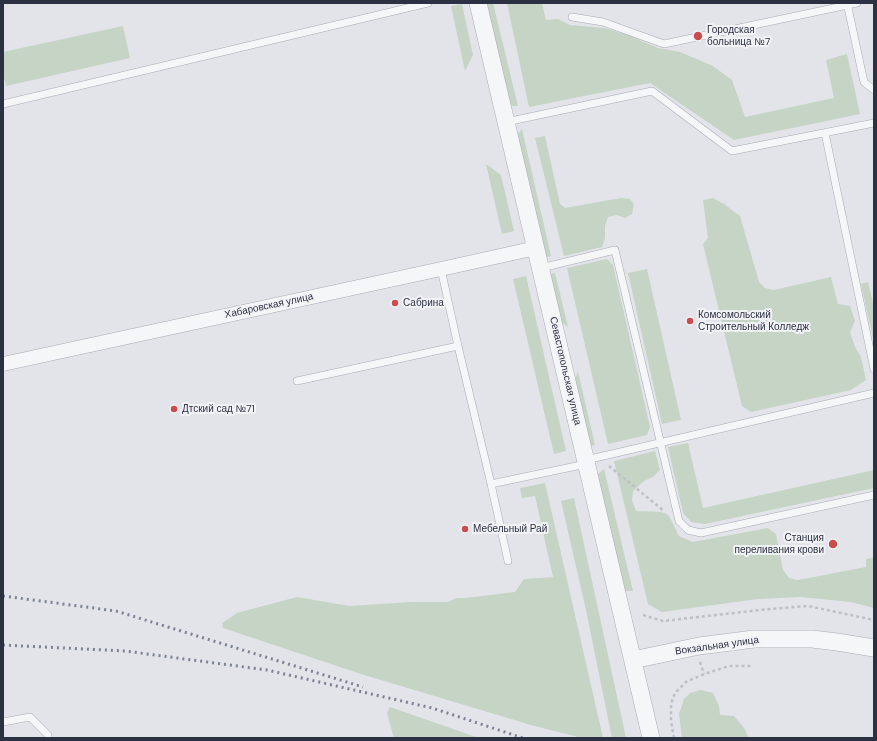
<!DOCTYPE html>
<meta charset="utf-8">
<style>
body{margin:0}
#map{position:relative;width:877px;height:741px;overflow:hidden;background:#e2e4ea;font-family:"DM Sans",sans-serif}
canvas{display:block}
.frame{position:absolute;inset:0;border:4px solid #2b3042;pointer-events:none}
</style>
<div id="map">
<canvas width="877" height="741"></canvas>
<div class="frame"></div>
</div>
<script>
const c = document.querySelector('canvas').getContext('2d');
c.lineJoin = 'round';
function fill(path, color) {
  c.fillStyle = color;
  c.fill(path, 'evenodd');
}
function stroke(path, color, width, dash) {
  c.strokeStyle = color;
  c.lineWidth = width;
  c.lineCap = dash ? 'butt' : 'round';
  c.setLineDash(dash || []);
  c.stroke(path);
}
function drawText(font, color, halo, rows, align = 'center') {
  c.font = font + ' "DM Sans",sans-serif';
  c.lineWidth = 4;
  c.setLineDash([]);
  c.textBaseline = 'middle';
  c.strokeStyle = halo;
  c.fillStyle = color;
  for (const [text, x, y, turn = 0] of rows) {
    c.save();
    c.translate(x, y);
    c.rotate((+turn || 0) * Math.PI / 180);
    c.textAlign = isNaN(turn) ? turn : align;
    if (halo) c.strokeText(text, 0, 0);
    c.fillText(text, 0, 0);
    c.restore();
  }
}
const green = new Path2D(`
 M 485,3 L 493,3 L 518,106 L 513,106 L 508,103 Z
 M 507,3 L 542,3 L 546,20 L 558,19 L 570,25 L 604,28 L 628,35 L 658,48 L 680,52 L 713,66 L 732,80 L 745,117 L 834,98 L 826,60 L 847,54 L 860,114 L 734,140 L 650,83 L 529,107 Z
 M 462,4 L 473,55 L 465,71 L 451,6 Z
 M 123,26 L 130,58 L 6,86 L 3,74 L 3,52 Z
 M 522,129 L 551,256 L 544,258 L 516,140 L 518,134 Z
 M 545,136 L 560,204 L 565,208 L 621,198 L 630,199 L 634,204 L 632,214 L 625,218 L 617,215 L 608,217 L 605,226 L 605,238 L 602,247 L 564,256 L 535,138 Z
 M 486,164 L 501,175 L 514,231 L 502,234 Z
 M 713,198 L 724,204 L 740,216 L 759,282 L 765,288 L 774,290 L 831,277 L 838,304 L 850,306 L 855,321 L 850,332 L 855,347 L 861,357 L 866,380 L 851,390 L 751,412 L 742,406 L 703,244 L 708,238 L 703,200 Z
 M 607,259 L 613,265 L 650,427 L 647,435 L 608,444 L 567,268 Z
 M 647,269 L 681,420 L 662,424 L 628,273 Z
 M 555,273 L 568,327 L 556,318 L 546,275 Z
 M 526,276 L 566,451 L 554,454 L 513,279 Z
 M 868,282 L 874,307 L 874,343 L 861,284 Z
 M 578,372 L 595,445 L 587,447 L 573,385 Z
 M 688,443 L 703,508 L 874,470 L 874,488 L 705,524 L 691,522 L 683,513 L 668,447 Z
 M 655,451 L 660,470 L 653,477 L 644,481 L 633,491 L 632,501 L 636,511 C 644,512 664,510 668,515 C 671,518 676,531 679,536 L 693,542 L 768,528 L 776,534 L 783,570 L 789,578 L 798,580 L 866,567 L 866,559 L 874,557 L 874,608 L 851,602 L 800,597 L 758,599 L 662,612 L 648,604 L 614,461 Z
 M 604,469 L 633,591 L 620,591 L 594,477 Z
 M 545,483 L 603,738 L 582,738 L 531,725 L 361,674 L 223,628 L 222,623 L 237,613 L 297,597 L 349,606 L 412,602 L 448,602 L 456,598 L 466,598 L 515,592 L 524,579 L 553,577 L 535,496 L 522,498 L 520,488 Z
 M 574,498 L 626,738 L 612,738 L 586,610 L 561,501 Z
 M 701,690 L 713,693 L 719,706 L 720,715 L 734,716 L 744,728 L 749,738 L 682,738 L 679,714 L 684,699 L 690,693 Z
 M 390,707 L 479,738 L 394,738 L 387,713 Z`);
const path = new Path2D(`
 M 609,466 L 664,511
 M 643,615 L 663,621 L 769,609 L 808,606 L 874,620
 M 700,662 L 704,674
 M 674,738 L 671,721 L 671,704 L 675,693 L 686,682 L 704,674 L 729,666 L 753,666`);
const service = new Path2D(`
 M 847,3 L 864,82 L 874,90
 M 572,17 L 603,22 L 664,44 L 857,3
 M 3,104 L 428,3
 M 506,122 L 652,91 L 732,151 L 874,123
 M 825,133 L 874,369
 M 541,268 L 615,250 L 679,521 L 688,530 L 701,533 L 874,495
 M 441,269 L 458,346
 M 297,381 L 458,346 L 491,484 L 586,464
 M 586,460 L 874,393
 M 491,484 L 508,561
 M 3,722 L 30,717 L 48,735 L 48,738`);
const minor = new Path2D(`
 M 3,364 L 441,269 L 536,248`);
const tertiary = new Path2D(`
 M 478,3 L 651,738
 M 633,660 L 699,646 L 754,639 L 812,639 L 837,642 L 874,648`);
const rail = new Path2D(`
 M 3,596 L 116,611 L 363,687
 M 3,645 L 125,651 L 267,670 L 432,708 L 523,738`);
const markers = [
 [698,36,5,"#ca4c4d"],
 [395,303,4,"#ca4c4d"],
 [690,321,4,"#ca4c4d"],
 [174,409,4,"#ca4c4d"],
 [465,529,4,"#ca4c4d"],
 [833,544,5,"#ca4c4d"]
];
const poiNames = [
 ["Городская",707,30],
 ["больница №7",707,42],
 ["Сабрина",403,303],
 ["Комсомольский",698,315],
 ["Строительный Колледж",698,327],
 ["Дтский сад №71",182,409],
 ["Мебельный Рай",473,529],
 ["Станция",824,538,"right"],
 ["переливания крови",824,550,"right"]
];
const streetNames = [
 ["Хабаровская улица",269,306,-12],
 ["Севастопольская улица",565,371,77],
 ["Вокзальная улица",717,646,-8]
];
fill(green, '#c5d4c4');
stroke(service, '#a7aab4', 8);
stroke(minor, '#a7aab4', 15);
stroke(tertiary, '#a7aab4', 18);
stroke(path, '#bcbfc5', 2.5, [3, 3]);
stroke(service, '#f5f6f8', 7);
stroke(minor, '#f5f6f8', 14);
stroke(tertiary, '#f5f6f8', 17);
stroke(rail, '#7c8293', 3, [2, 4]);
for (const [x, y, r, color] of markers) {
  const dot = new Path2D();
  dot.arc(x, y, r, 0, 2 * Math.PI);
  c.fillStyle = color;
  c.fill(dot);
  stroke(dot, '#f2f3f7', 1.5);
}
drawText('10px', '#2b3042', '#f2f3f7', poiNames, 'left');
drawText('10px', '#2b3042', '#f2f3f7', streetNames);
</script>
